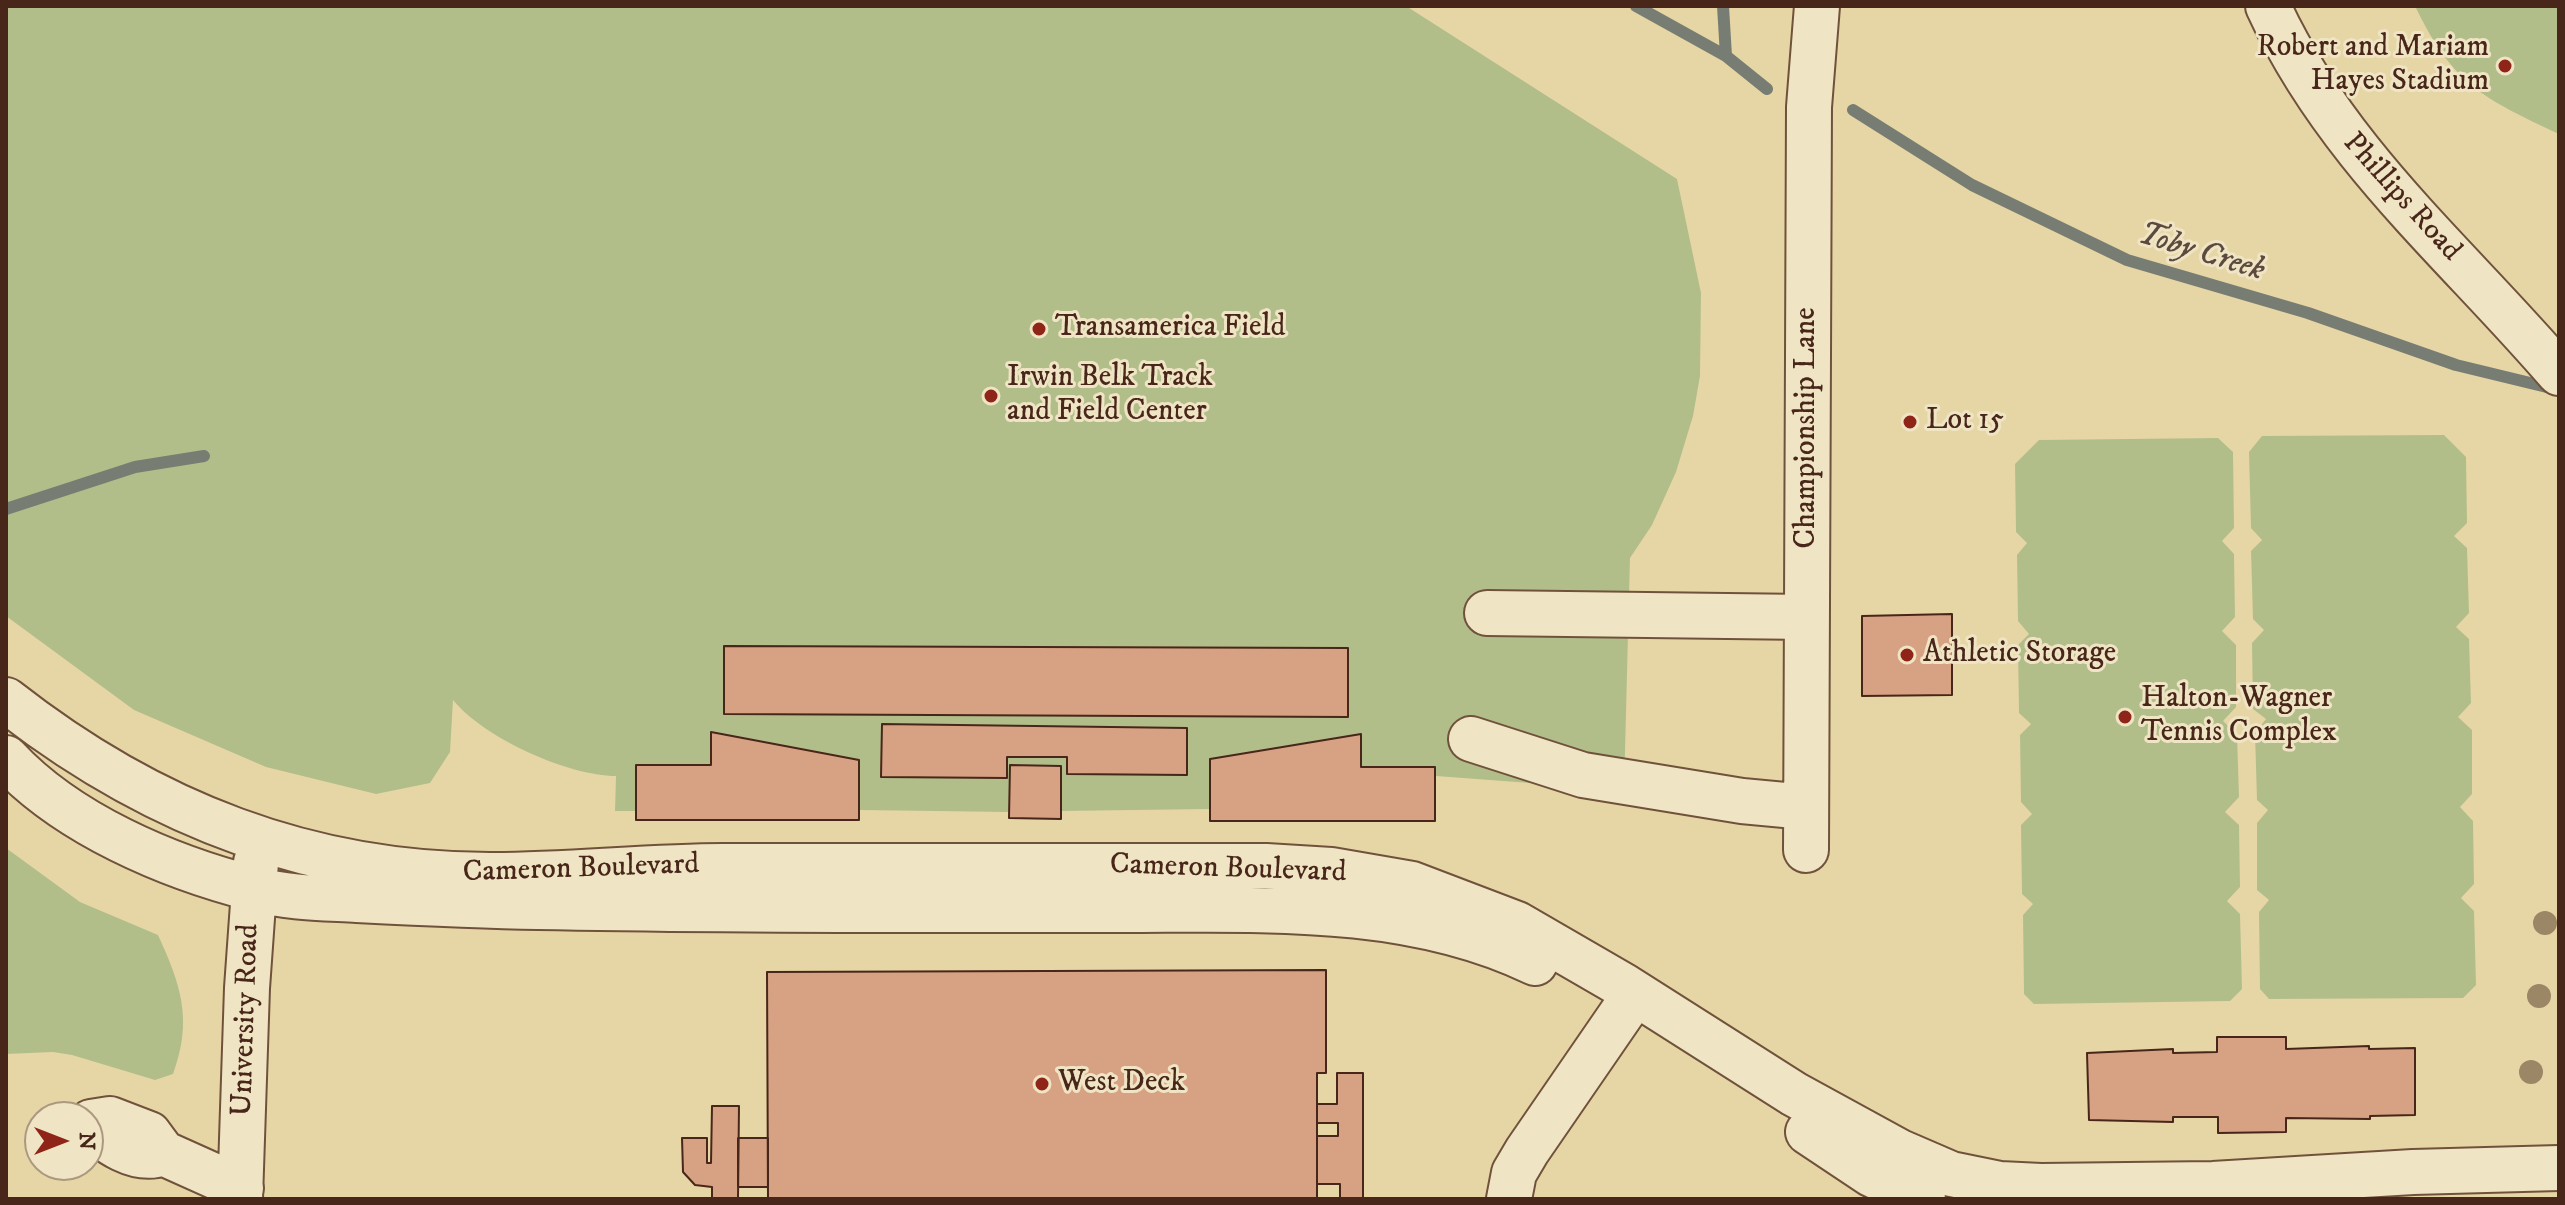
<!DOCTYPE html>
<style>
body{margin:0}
#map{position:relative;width:2565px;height:1205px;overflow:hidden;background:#e7d6a5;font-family:"IM FELL DW Pica",serif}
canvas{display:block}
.frame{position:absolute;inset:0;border:8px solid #482619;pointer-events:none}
.north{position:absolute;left:24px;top:1101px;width:80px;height:80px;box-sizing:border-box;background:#efe4c4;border:2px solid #ac9880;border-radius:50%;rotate:90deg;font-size:22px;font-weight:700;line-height:32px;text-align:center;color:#482619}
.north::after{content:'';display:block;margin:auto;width:28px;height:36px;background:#8f2418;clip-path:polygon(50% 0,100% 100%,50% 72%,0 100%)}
</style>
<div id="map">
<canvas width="2565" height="1205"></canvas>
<div class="frame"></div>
<div class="north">N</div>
</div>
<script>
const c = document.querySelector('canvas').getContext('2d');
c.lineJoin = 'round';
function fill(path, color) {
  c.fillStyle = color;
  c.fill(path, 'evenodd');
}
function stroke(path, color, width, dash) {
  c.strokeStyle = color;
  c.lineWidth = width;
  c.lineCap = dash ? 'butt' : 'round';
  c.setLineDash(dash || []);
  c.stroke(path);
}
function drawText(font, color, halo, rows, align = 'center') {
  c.font = font + ' "IM FELL DW Pica",serif';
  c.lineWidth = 6;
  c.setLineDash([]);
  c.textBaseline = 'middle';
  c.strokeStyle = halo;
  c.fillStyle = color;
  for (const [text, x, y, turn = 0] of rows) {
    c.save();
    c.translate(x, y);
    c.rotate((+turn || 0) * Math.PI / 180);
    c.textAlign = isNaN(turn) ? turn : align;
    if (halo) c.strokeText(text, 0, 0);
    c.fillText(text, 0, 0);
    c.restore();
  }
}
const green = new Path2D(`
 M 6,6 L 1406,6 L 1677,179 L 1701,293 L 1700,376 L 1693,416 L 1676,472 L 1652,525 L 1630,558 L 1624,790 L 1436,776 L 1435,821 L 1210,821 L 1210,809 L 1061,811 L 1061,819 L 1009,818 L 1008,812 L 859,810 L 859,820 L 636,820 L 635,811 L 615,811 L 616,776 C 568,776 484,738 453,700 L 450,752 L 430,783 L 376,794 L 266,767 L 134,710 L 6,616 Z
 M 2415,6 L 2559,6 L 2559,134 C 2483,98 2453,85 2415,6 Z
 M 2444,435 L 2466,457 L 2467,523 L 2454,536 L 2467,548 L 2469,613 L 2456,627 L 2469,639 L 2471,703 L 2458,717 L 2472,730 L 2472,794 L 2460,807 L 2473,821 L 2474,884 L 2461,898 L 2474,911 L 2476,985 L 2463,998 L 2269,999 L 2260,989 L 2259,912 L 2269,900 L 2257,890 L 2257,823 L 2268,810 L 2257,800 L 2255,733 L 2266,719 L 2253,709 L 2252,643 L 2264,630 L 2253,619 L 2251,551 L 2262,540 L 2251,528 L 2249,452 L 2262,436 Z
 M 2218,438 L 2233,452 L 2234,528 L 2222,541 L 2234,554 L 2235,617 L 2222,631 L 2236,645 L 2236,707 L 2223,721 L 2237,734 L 2239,797 L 2225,812 L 2239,825 L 2240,887 L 2227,901 L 2240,914 L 2242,989 L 2230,1001 L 2034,1004 L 2024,994 L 2023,915 L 2033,904 L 2022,894 L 2021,825 L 2032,814 L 2021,802 L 2020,735 L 2031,724 L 2019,713 L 2018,645 L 2029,634 L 2018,621 L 2017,555 L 2027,543 L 2016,532 L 2015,464 L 2039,440 Z
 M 6,848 L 80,902 L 158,935 C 181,985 193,1020 173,1074 L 155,1080 L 72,1055 L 53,1052 L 6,1054 Z`);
const stream = new Path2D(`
 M 1636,6 L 1726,56 L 1767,89
 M 1723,6 L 1726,56
 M 1853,110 L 1972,185 L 2127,260 L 2308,313 L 2456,365 L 2555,389
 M 6,509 L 135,467 L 204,456`);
const building = new Path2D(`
 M 1952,614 L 1952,695 L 1862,696 L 1862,616 Z
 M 724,646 L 1348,648 L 1348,717 L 724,714 Z
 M 882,724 L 1187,728 L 1187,775 L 1067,774 L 1067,757 L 1007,757 L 1007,778 L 881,777 Z
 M 711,732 L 859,760 L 859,820 L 636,820 L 636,765 L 711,765 Z
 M 1361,734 L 1361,767 L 1435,767 L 1435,821 L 1210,821 L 1210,759 Z
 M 1010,765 L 1061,766 L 1061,819 L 1009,818 Z
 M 1326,970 L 1326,1073 L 1317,1073 L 1317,1199 L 768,1199 L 767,972 Z
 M 2217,1037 L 2286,1037 L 2286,1049 L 2369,1046 L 2369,1049 L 2415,1048 L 2415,1115 L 2370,1116 L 2370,1119 L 2286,1118 L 2286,1132 L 2218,1133 L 2218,1117 L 2173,1117 L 2173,1122 L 2089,1120 L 2087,1053 L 2173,1049 L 2173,1053 L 2217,1052 Z
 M 1337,1073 L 1363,1073 L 1363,1199 L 1340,1199 L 1340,1184 L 1317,1184 L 1317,1136 L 1338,1136 L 1338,1123 L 1317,1123 L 1317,1104 L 1337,1104 Z
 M 712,1106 L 739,1106 L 738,1199 L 712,1199 L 712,1187 L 695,1185 L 683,1172 L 682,1138 L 707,1138 L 707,1163 L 711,1163 Z
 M 738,1138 L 768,1138 L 768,1187 L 738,1187 Z`);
const minor = new Path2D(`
 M 2268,6 C 2336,154 2455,252 2559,373
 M 1487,613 L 1807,617
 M 6,700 C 150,813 310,876 494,875 C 571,875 647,866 723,866 C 904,866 1085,866 1266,866 L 1331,870 L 1412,884 L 1517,924 L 1624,986 L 1794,1094 L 1900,1152 L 1951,1174 L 2000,1184 L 2041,1186 L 2213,1184 L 2413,1172 L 2559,1168
 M 1471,739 L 1583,775 L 1742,801 L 1806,807
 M 6,758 C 67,824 168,867 255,889 C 288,898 322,898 357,900 C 417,903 477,906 538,907 C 733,911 928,910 1123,910 C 1261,910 1409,902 1535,963
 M 1806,850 L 1809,107 L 1817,6
 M 110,1119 L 149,1134 L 163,1153 C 138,1163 104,1143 91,1122 Z
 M 1808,1132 L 1871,1174 L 1923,1199
 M 163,1153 L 241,1188
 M 240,1199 L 247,988 L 256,862
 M 1509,1199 L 1514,1173 L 1527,1151 L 1635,994`);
const trees = [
 [2545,923],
 [2539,996],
 [2531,1072]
];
const markers = [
 [2505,66,8,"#8f2418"],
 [1039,329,8,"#8f2418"],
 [991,396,8,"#8f2418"],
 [1910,422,8,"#8f2418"],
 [1907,655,8,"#8f2418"],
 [2125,717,8,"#8f2418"],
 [1042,1084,8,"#8f2418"]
];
const poiNames = [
 ["Robert and Mariam",2489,49,"right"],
 ["Hayes Stadium",2489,83,"right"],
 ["Transamerica Field",1055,329],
 ["Irwin Belk Track",1007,379],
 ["and Field Center",1007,413],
 ["Lot 15",1926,422],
 ["Athletic Storage",1923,655],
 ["Halton-Wagner",2141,700],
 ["Tennis Complex",2141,734],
 ["West Deck",1058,1084]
];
const streetNames = [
 ["Phillips Road",2401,198,48],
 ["Championship Lane",1808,428,-90],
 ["Cameron Boulevard",581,870,-2],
 ["Cameron Boulevard",1228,870,2],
 ["University Road",247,1020,-88]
];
const waterNames = [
 ["Toby Creek",2201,254,17]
];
fill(green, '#b2be8a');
stroke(stream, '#787d73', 12);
fill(building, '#d6a283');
stroke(building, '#482619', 2);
stroke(minor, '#70523c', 48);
stroke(minor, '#efe4c4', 44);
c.fillStyle = '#9b8665';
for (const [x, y] of trees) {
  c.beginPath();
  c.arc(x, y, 12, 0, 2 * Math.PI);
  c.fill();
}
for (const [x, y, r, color] of markers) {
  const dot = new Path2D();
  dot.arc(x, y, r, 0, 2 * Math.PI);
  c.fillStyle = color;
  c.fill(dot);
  stroke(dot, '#efe4c4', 3);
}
drawText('30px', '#482619', '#efe4c4', poiNames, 'left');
drawText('30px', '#482619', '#efe4c4', streetNames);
drawText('italic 32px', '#5c4a3e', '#efe4c4', waterNames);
</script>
